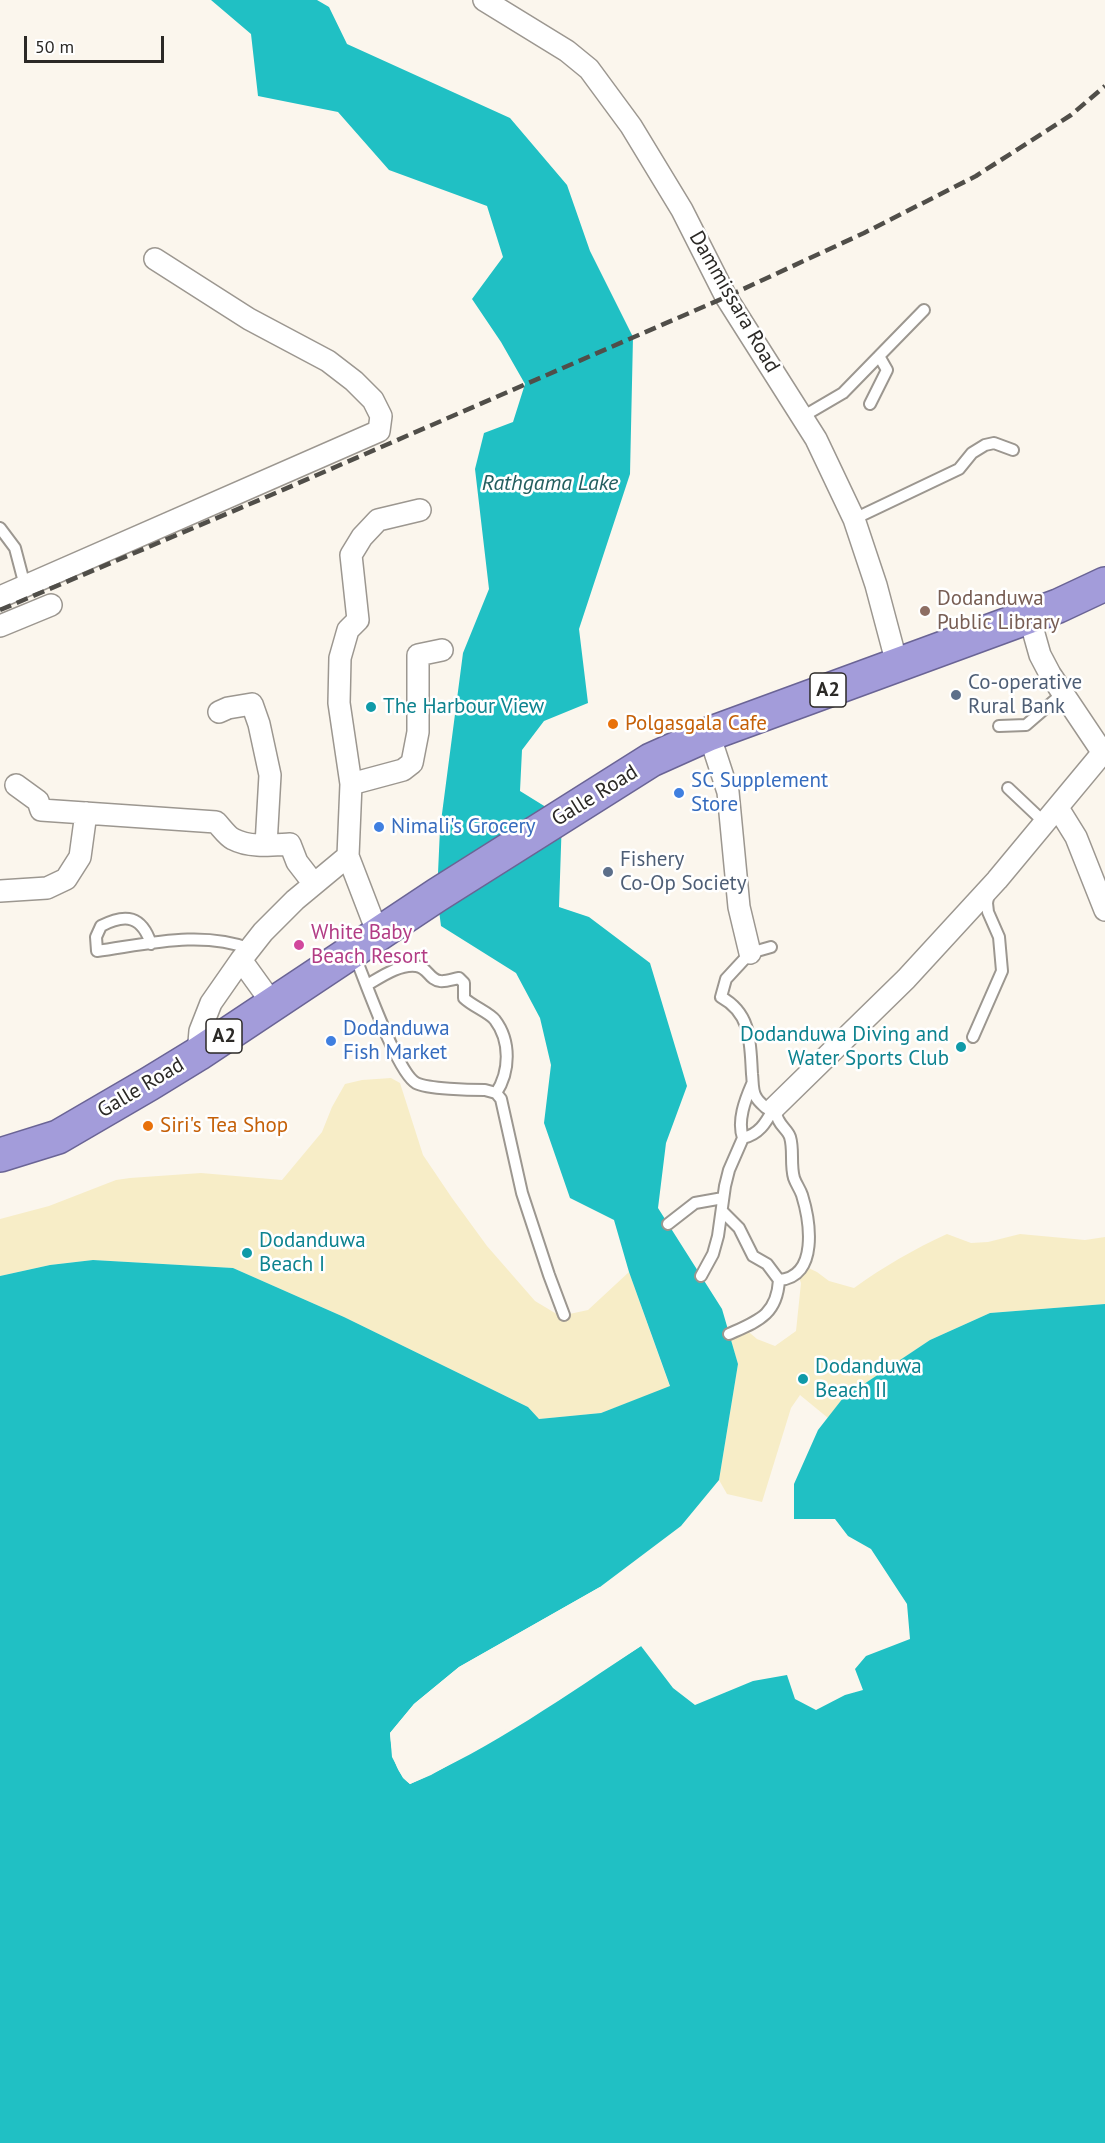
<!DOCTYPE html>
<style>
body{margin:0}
#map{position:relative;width:1105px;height:2143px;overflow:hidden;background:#fbf6ed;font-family:"PT Sans",sans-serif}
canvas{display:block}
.scale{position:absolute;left:24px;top:36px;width:140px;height:27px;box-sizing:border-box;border:3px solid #2b2926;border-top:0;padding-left:8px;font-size:18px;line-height:21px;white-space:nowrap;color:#2b2926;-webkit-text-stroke:4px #fff;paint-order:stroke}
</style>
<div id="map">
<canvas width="1105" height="2143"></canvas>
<div class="scale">50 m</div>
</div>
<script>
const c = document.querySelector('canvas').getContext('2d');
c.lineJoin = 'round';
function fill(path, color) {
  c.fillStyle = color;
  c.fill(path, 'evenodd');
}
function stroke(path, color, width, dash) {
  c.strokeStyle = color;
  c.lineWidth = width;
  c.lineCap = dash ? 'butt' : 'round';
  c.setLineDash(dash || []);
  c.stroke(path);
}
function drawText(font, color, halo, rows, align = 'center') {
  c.font = font + ' "PT Sans",sans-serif';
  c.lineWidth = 5;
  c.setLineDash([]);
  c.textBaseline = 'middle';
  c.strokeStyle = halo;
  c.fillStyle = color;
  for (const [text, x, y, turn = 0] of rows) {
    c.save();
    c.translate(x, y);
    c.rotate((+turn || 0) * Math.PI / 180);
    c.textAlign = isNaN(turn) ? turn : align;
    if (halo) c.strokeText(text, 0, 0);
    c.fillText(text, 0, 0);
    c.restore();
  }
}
const sand = new Path2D(`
 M 391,1078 L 400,1083 L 423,1155 L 452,1198 L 487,1246 L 535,1301 L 560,1316 L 588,1310 L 629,1272 L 670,1387 L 601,1413 L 539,1419 L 528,1407 L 344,1317 L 233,1268 L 93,1260 L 50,1265 L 0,1276 L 0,1219 L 49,1206 L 116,1180 L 130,1178 L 201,1173 L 282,1180 L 322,1132 L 332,1107 L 345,1084 L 362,1080 Z
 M 947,1234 L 971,1243 L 988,1242 L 1020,1234 L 1085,1240 L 1105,1237 L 1105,1304 L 990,1313 L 930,1340 L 843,1398 L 828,1418 L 800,1395 L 791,1408 L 762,1502 L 727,1494 L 719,1480 L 738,1364 L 729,1334 L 744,1328 L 757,1339 L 775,1346 L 796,1331 L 801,1283 L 797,1272 L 804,1266 L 817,1272 L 829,1281 L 854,1288 C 883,1267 914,1249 947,1234 Z`);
const water = new Path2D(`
 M 211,0 L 317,0 L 329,7 L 347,44 L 510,118 L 567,185 L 590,251 L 633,337 L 630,474 L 579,629 L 588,703 L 544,721 L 522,750 L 520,791 L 562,817 L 559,907 L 589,917 L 650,963 L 687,1086 L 666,1143 L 658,1208 L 722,1309 L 738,1364 L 719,1480 L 681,1526 L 600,1587 L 459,1667 L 414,1704 L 390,1733 C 392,1753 394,1771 410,1784 C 492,1748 567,1695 641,1646 L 673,1688 L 695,1705 L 753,1681 L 787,1675 L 795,1699 L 816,1710 L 845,1695 L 863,1690 L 855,1669 L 866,1656 L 910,1639 L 907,1604 L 871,1549 L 848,1536 L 835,1519 L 794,1519 L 794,1484 L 818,1430 L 843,1398 L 930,1340 L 990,1313 L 1105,1304 L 1105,2143 L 0,2143 L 0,1276 L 50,1265 L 93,1260 L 233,1268 L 344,1317 L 528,1407 L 539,1419 L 601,1413 L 670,1386 L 629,1272 L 614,1220 L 570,1198 L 544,1123 L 551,1065 L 540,1018 L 516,973 L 441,926 L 437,895 L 440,829 L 463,653 L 489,589 L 475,469 L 484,433 L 513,422 L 525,384 L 501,342 L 472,299 L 503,257 L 487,206 L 389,170 L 338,112 L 258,96 L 251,34 Z`);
const pier = new Path2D(`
 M 600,1587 L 601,1590 L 461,1669 L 416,1706 L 393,1734 L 395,1756 L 405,1776 L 411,1781 L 430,1772 L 503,1731 L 639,1644 L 641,1646 L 505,1733 L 431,1775 L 410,1784 L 403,1778 L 392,1757 L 390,1733 L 414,1704 L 459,1667 Z`);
const service = new Path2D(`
 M 870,404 L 887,370 L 879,356
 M 802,417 L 843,393 L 924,310
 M 854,519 L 959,469 L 972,453 L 985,445 L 994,443 L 1013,450
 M 0,528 L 15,548 L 25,586
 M 999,726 L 1026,725 L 1063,693
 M 1008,788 L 1045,823
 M 151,944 C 142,916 126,913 101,926 L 96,937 L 97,951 C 148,944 201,930 251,949
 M 771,947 L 750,953 L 726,979 L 721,997 C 752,1014 750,1043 752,1074 C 753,1081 752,1091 756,1097 C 758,1101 763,1105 766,1108 L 774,1108
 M 354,954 C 364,977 397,1073 416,1083 C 427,1089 471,1090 485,1090 L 496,1093 L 501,1099 L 522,1193 L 549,1275 L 564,1315
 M 367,985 C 381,977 399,964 416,966 C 428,967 429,980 440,981 C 445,982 453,979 459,978 L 464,983 L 464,998 C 472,1006 490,1013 495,1020 C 511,1041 510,1072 496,1093
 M 973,1037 L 1002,971 L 999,937 L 988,912 L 987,903 L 989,892
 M 752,1084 C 745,1100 737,1121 743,1138 C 760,1134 766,1122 774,1108
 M 774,1108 C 776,1113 777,1118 779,1121 C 782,1127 788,1131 790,1137 C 794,1150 790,1164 794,1178 C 796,1184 800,1189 802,1195 C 810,1221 819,1277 779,1280
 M 722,1211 L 739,1228 L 753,1256 L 767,1264 L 779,1280 C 777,1315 758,1321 729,1334
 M 668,1224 L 695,1203 L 723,1198
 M 701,1276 L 713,1254 L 718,1236 L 725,1186 L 729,1170 L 743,1138`);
const minor = new Path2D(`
 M 484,0 L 567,51 L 589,69 L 631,126 L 682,210 L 726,297 L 816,439 L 854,519 L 876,585 L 897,664
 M 0,597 L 379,431 L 381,416 L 373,400 L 354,381 L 328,361 L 249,319 L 155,259
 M 1029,616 L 1040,655 L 1050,674 L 1103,753
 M 0,626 L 51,605
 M 219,712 L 228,708 L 252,704 L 259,724 L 270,775 L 266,845
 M 709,734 L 728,792 L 739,907 L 750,953
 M 351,784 L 403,770 L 412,763 L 418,732 L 418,655 L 442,650
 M 16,785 L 38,801 L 41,810 L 216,822 C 221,827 227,836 233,839 C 250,848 272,845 290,844 L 297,862 L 314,884
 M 1058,808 L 1076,837 L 1105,910
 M 0,891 L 47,888 L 66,879 L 80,857 L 86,813
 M 378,934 L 348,856 L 351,784 L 339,703 L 340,658 L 348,630 L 358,620 L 351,555 L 362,537 L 378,520 L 420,510
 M 241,960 L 272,1003
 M 198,1054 L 200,1031 L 211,1003 L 241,960 L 263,932 L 295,900 L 348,856
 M 774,1108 L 906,979 L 997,880 L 1105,750`);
const trunk = new Path2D(`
 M 0,1155 L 58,1137 L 149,1084 L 198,1054 L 437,895 L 651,760 L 709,734 L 1058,606 L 1105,584`);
const rail = new Path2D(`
 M 0,610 L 271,495 L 726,297 L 864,233 L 976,176 L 1071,115 L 1105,86`);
const markers = [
 [925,611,6,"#8d6e63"],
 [956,695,6,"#5c6f8a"],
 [371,707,6,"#0f9aa8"],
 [613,724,6,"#e8710a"],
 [679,793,6,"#3f7fe0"],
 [379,827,6,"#3f7fe0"],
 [608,872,6,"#5c6f8a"],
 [299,945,6,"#d1479c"],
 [331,1041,6,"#3f7fe0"],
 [961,1047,6,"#0f9aa8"],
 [148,1126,6,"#e8710a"],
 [247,1253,6,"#0f9aa8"],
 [803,1379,6,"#0f9aa8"]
];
const shields = [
 [828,690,36],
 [224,1036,36]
];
const shieldNames = [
 ["A2",828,690],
 ["A2",224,1036]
];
const streetNames = [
 ["Dammissara Road",734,302,60],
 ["Galle Road",595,796,-32],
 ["Galle Road",141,1088,-31]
];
const educationNames = [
 ["Dodanduwa",937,599],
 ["Public Library",937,623]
];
const serviceNames = [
 ["Co-operative",968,683],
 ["Rural Bank",968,707],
 ["Fishery",620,860],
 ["Co-Op Society",620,884]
];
const cultureNames = [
 ["The Harbour View",383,707],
 ["Dodanduwa Diving and",949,1035,"right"],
 ["Water Sports Club",949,1059,"right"],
 ["Dodanduwa",259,1241],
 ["Beach I",259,1265],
 ["Dodanduwa",815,1367],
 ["Beach II",815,1391]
];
const foodNames = [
 ["Polgasgala Cafe",625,724],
 ["Siri's Tea Shop",160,1126]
];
const shopNames = [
 ["SC Supplement",691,781],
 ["Store",691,805],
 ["Nimali's Grocery",391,827],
 ["Dodanduwa",343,1029],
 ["Fish Market",343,1053]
];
const hotelNames = [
 ["White Baby",311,933],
 ["Beach Resort",311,957]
];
const waterNames = [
 ["Rathgama Lake",550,484]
];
fill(sand, '#f7edc7');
fill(water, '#20c0c4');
fill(pier, '#fbf6ed');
stroke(service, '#9c9790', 14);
stroke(minor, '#9c9790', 24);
stroke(trunk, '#6a6495', 36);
stroke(service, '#fff', 10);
stroke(minor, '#fff', 21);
stroke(trunk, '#a39cda', 33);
stroke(rail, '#504e49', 4.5, [12, 6]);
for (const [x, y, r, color] of markers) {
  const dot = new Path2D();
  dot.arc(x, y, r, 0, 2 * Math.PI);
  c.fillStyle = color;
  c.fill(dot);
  stroke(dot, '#fff', 2);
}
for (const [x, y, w] of shields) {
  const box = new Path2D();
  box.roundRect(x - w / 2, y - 17, w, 34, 4.5);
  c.fillStyle = '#fff';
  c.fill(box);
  stroke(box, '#2b2926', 1.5);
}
drawText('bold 20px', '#2b2926', null, shieldNames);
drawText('21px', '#2b2926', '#fff', streetNames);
drawText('21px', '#785e54', '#fff', educationNames, 'left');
drawText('21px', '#4e5e75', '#fff', serviceNames, 'left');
drawText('21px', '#0d838f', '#fff', cultureNames, 'left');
drawText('21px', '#c56008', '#fff', foodNames, 'left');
drawText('21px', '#366cbe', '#fff', shopNames, 'left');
drawText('21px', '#b23c85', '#fff', hotelNames, 'left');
drawText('italic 22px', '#235e5f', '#fff', waterNames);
</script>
